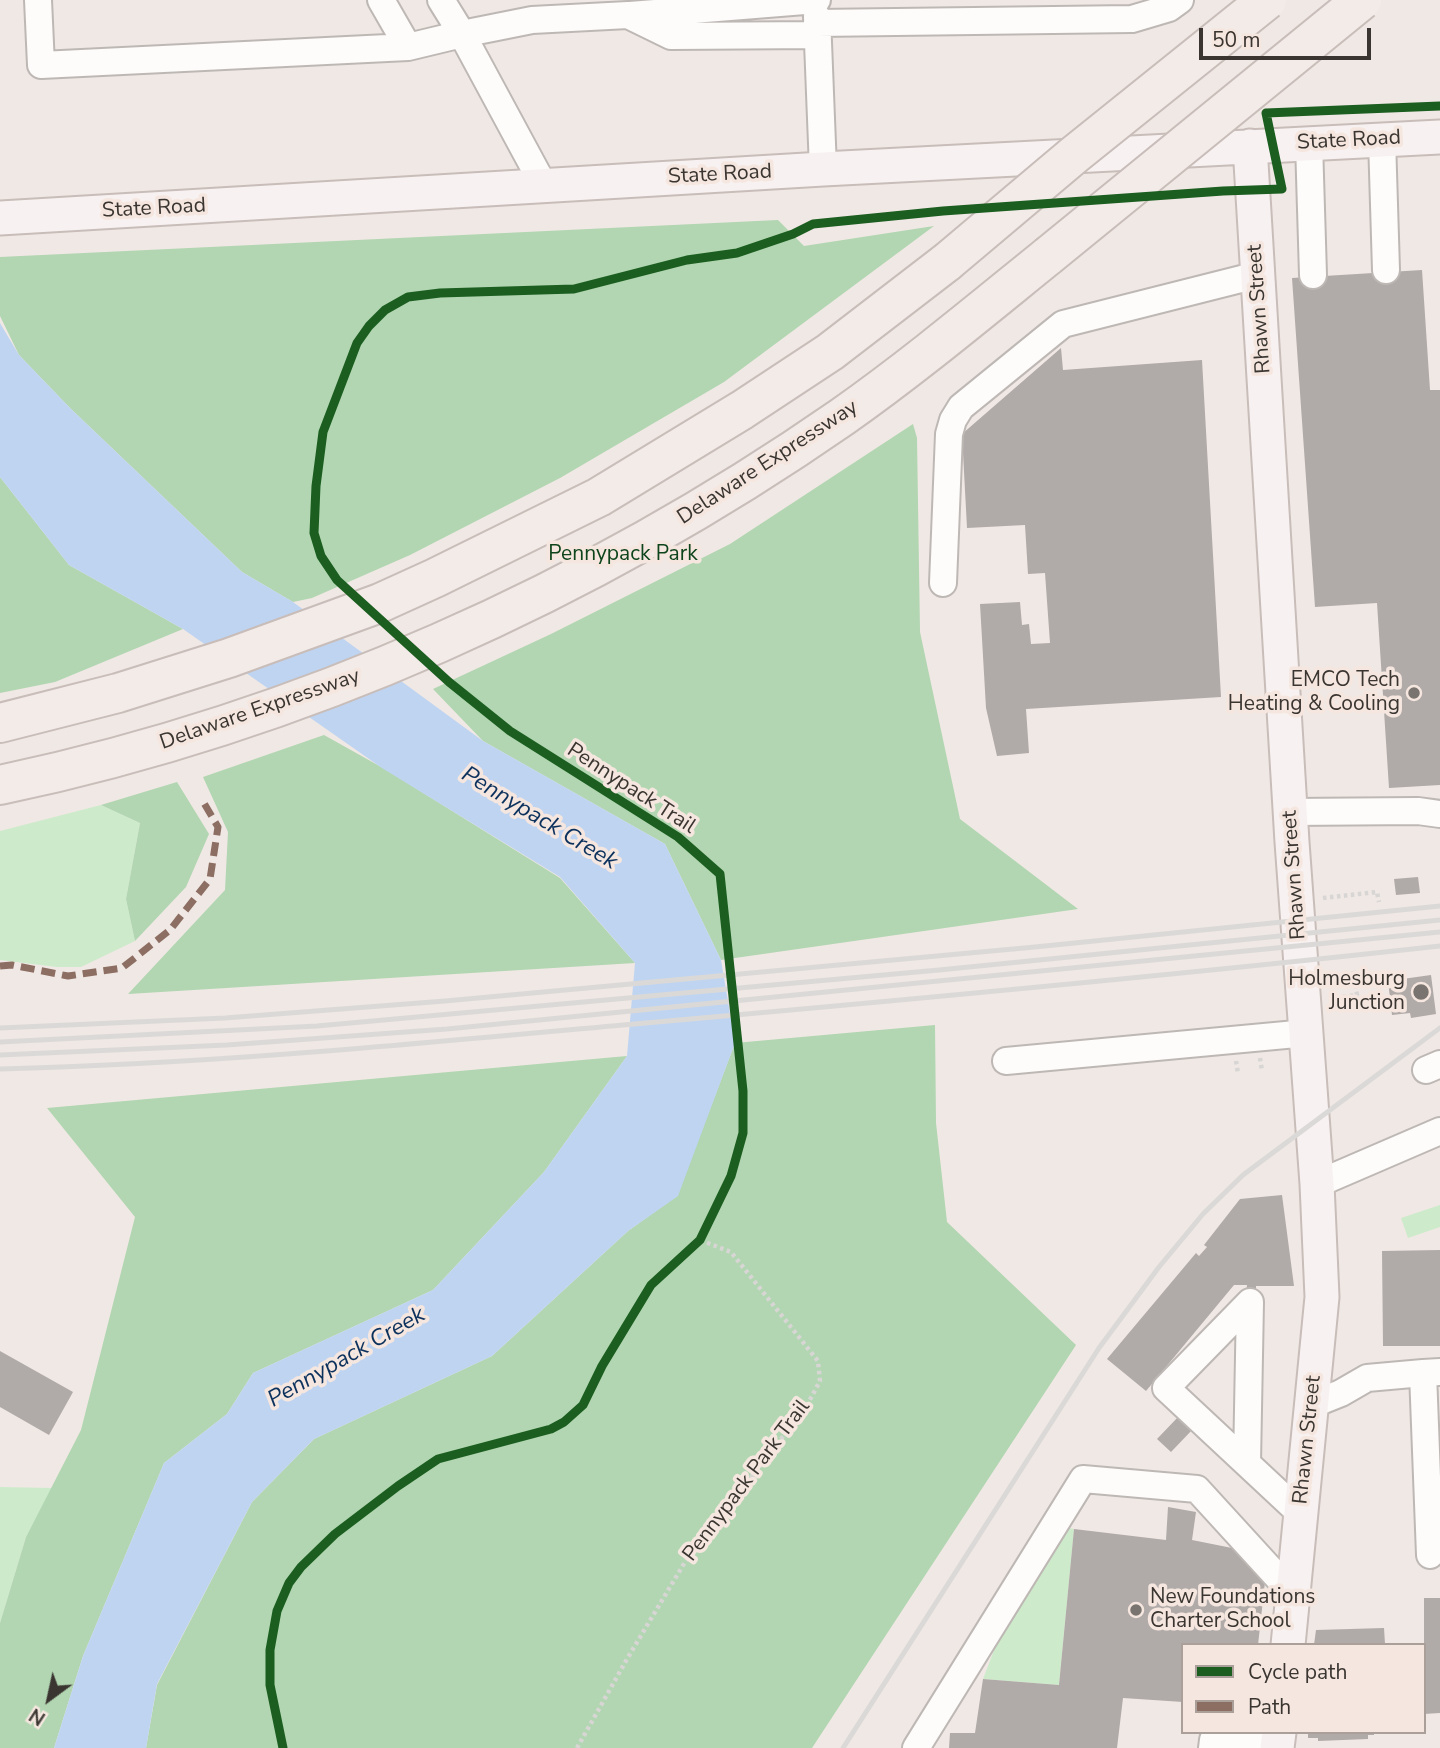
<!DOCTYPE html>
<style>
body{margin:0}
#map{position:relative;width:1440px;height:1748px;overflow:hidden;background:#f0e8e4;font-family:"Nunito Sans",sans-serif}
canvas{display:block}
.legend{position:absolute;left:1181px;top:1643px;width:245px;height:91px;box-sizing:border-box;background:#f5e7df;border:2px solid #aaa099;margin:0;padding:9px 12px;list-style:none;font-size:21px;color:#3a3531}
.legend li{display:flex;align-items:center;gap:14px;height:35px}
.legend b{width:35px;border:2px solid #aaa099}
.north{position:absolute;left:14px;top:1664px;width:70px;height:70px;-webkit-text-stroke:5px #f5e7df;paint-order:stroke;rotate:213deg;font-size:19px;font-weight:700;line-height:28px;text-align:center;color:#3a3531}
.north::after{content:'';display:block;margin:auto;width:24px;height:32px;background:#3a3531;clip-path:polygon(50% 0,100% 100%,50% 72%,0 100%)}
.scale{position:absolute;left:1199px;top:28px;width:172px;height:32px;box-sizing:border-box;border:4px solid #3a3531;border-top:0;padding-left:9px;font-size:21px;line-height:24px;white-space:nowrap;color:#3a3531;-webkit-text-stroke:5px #f5e7df;paint-order:stroke}
</style>
<div id="map">
<canvas width="1440" height="1748"></canvas>
<ul class="legend">
<li><b style="height:9px;background:#1b5e20"></b>Cycle path</li>
<li><b style="height:9px;background:#8d6e63"></b>Path</li>
</ul>
<div class="north">N</div>
<div class="scale">50 m</div>
</div>
<script>
const c = document.querySelector('canvas').getContext('2d');
c.lineJoin = 'round';
function fill(path, color) {
  c.fillStyle = color;
  c.fill(path, 'evenodd');
}
function stroke(path, color, width, dash) {
  c.strokeStyle = color;
  c.lineWidth = width;
  c.lineCap = dash ? 'butt' : 'round';
  c.setLineDash(dash || []);
  c.stroke(path);
}
function drawText(font, color, halo, rows, align = 'center') {
  c.font = font + ' "Nunito Sans",sans-serif';
  c.lineWidth = 7;
  c.setLineDash([]);
  c.textBaseline = 'middle';
  c.strokeStyle = halo;
  c.fillStyle = color;
  for (const [text, x, y, turn = 0] of rows) {
    c.save();
    c.translate(x, y);
    c.rotate((+turn || 0) * Math.PI / 180);
    c.textAlign = isNaN(turn) ? turn : align;
    if (halo) c.strokeText(text, 0, 0);
    c.fillText(text, 0, 0);
    c.restore();
  }
}
const green = new Path2D(`
 M 101,805 L 140,823 L 126,899 L 135,941 L 81,967 L 57,967 L 0,960 L 0,831 Z
 M 1440,1205 L 1440,1227 L 1408,1238 L 1401,1218 Z
 M 0,1487 L 52,1488 L 26,1537 L 0,1623 Z
 M 1051,1525 L 1074,1529 L 1059,1685 L 983,1679 L 1028,1562 Z`);
const forest = new Path2D(`
 M 778,220 L 804,246 L 934,226 L 724,382 L 560,478 L 410,555 L 312,598 L 293,602 L 242,572 L 70,408 L 19,355 L 0,316 L 0,257 Z
 M 913,424 L 917,438 L 920,632 L 960,819 L 1078,909 L 721,960 L 665,844 L 483,741 L 433,689 L 551,634 L 730,544 Z
 M 0,477 L 69,565 L 183,629 L 55,682 L 0,693 Z
 M 324,735 L 383,768 L 560,878 L 635,963 L 128,994 L 225,890 L 228,832 L 203,777 Z
 M 177,782 L 209,834 L 186,887 L 135,941 L 126,899 L 140,823 L 101,805 Z
 M 935,1025 L 936,1123 L 947,1222 L 1076,1345 L 812,1748 L 146,1748 L 157,1685 L 252,1502 L 314,1439 L 492,1356 L 628,1231 L 677,1196 L 735,1043 Z
 M 627,1056 L 544,1172 L 433,1290 L 253,1373 L 227,1414 L 164,1463 L 83,1656 L 54,1748 L 0,1748 L 0,1623 L 26,1537 L 81,1430 L 135,1217 L 47,1108 Z`);
const water = new Path2D(`
 M 0,323 L 19,355 L 70,408 L 242,572 L 293,602 L 483,741 L 665,844 L 721,960 L 735,1043 L 678,1196 L 628,1231 L 492,1356 L 314,1439 L 252,1502 L 157,1684 L 146,1748 L 54,1748 L 83,1656 L 164,1463 L 227,1414 L 253,1373 L 433,1290 L 544,1172 L 627,1056 L 635,963 L 560,877 L 382,768 L 183,629 L 69,565 L 0,477 Z`);
const building = new Path2D(`
 M 1422,270 L 1430,390 L 1440,390 L 1440,785 L 1389,788 L 1377,603 L 1315,607 L 1292,278 Z
 M 1061,348 L 1063,370 L 1202,360 L 1221,697 L 1026,709 L 1029,753 L 997,756 L 986,708 L 980,604 L 1020,602 L 1022,625 L 1029,624 L 1031,644 L 1050,643 L 1045,573 L 1028,574 L 1025,525 L 967,528 L 962,434 Z
 M 1418,877 L 1420,893 L 1396,895 L 1394,879 Z
 M 1431,975 L 1436,1014 L 1411,1018 L 1410,1013 L 1392,1015 L 1388,981 Z
 M 1282,1195 L 1294,1286 L 1256,1286 L 1256,1296 L 1246,1296 L 1247,1285 L 1234,1285 L 1146,1391 L 1107,1359 L 1196,1253 L 1199,1256 L 1207,1247 L 1204,1245 L 1240,1199 Z
 M 1440,1250 L 1440,1346 L 1383,1346 L 1382,1251 Z
 M 0,1351 L 73,1392 L 49,1435 L 0,1407 Z
 M 1179,1416 L 1193,1429 L 1171,1452 L 1157,1439 Z
 M 1168,1507 L 1196,1512 L 1192,1540 L 1232,1548 L 1265,1582 L 1258,1645 L 1183,1645 L 1183,1702 L 1123,1698 L 1117,1748 L 949,1748 L 950,1733 L 975,1733 L 983,1679 L 1059,1685 L 1074,1529 L 1166,1540 Z
 M 1424,1598 L 1440,1598 L 1440,1713 L 1424,1714 Z
 M 1384,1628 L 1385,1644 L 1314,1645 L 1316,1630 Z
 M 1308,1732 L 1374,1732 L 1374,1735 L 1368,1735 L 1368,1739 L 1318,1741 L 1318,1738 L 1308,1738 Z`);
const path = new Path2D(`
 M 1323,898 L 1377,892 L 1379,902
 M 1329,998 L 1357,995 L 1353,968
 M 1260,1058 L 1262,1071
 M 1236,1061 L 1238,1074
 M 577,1748 L 627,1659 L 685,1562 L 806,1407 L 820,1381 L 818,1361 L 731,1252 L 700,1240`);
const minor = new Path2D(`
 M 38,0 L 41,65 L 408,47 L 462,34 L 441,0
 M 381,0 L 408,47
 M 630,15 L 817,0
 M 817,17 L 823,169
 M 817,23 L 1132,19 L 1169,8 L 1180,0
 M 1382,139 L 1386,270
 M 1309,143 L 1313,275
 M 544,186 L 462,34 L 532,20 L 628,15 L 671,36 L 818,35
 M 943,583 L 949,434 L 953,420 L 961,407 L 1063,324 L 1257,275
 M 1290,812 L 1418,811 L 1440,814
 M 1006,1061 L 1307,1033
 M 1426,1070 L 1440,1064
 M 1317,1184 L 1440,1131
 M 1311,1405 L 1341,1393 L 1367,1378 L 1423,1373
 M 1247,1463 L 1250,1302 L 1166,1388 L 1300,1513
 M 1430,1555 L 1423,1373 L 1440,1372
 M 916,1748 L 1083,1479 L 1197,1489 L 1293,1594
 M 1212,1748 L 1213,1740 L 1278,1740`);
const major = new Path2D(`
 M 1250,146 L 1292,842 L 1317,1184 L 1322,1297 L 1288,1645
 M 0,218 L 823,169 L 1440,137
 M 1277,1748 L 1279,1732`);
const highway = new Path2D(`
 M 0,723 L 118,693 L 229,658 L 380,603 L 435,578 L 599,497 L 742,410 L 830,352 L 947,262
 M 0,785 C 300,722 590,592 842,417 C 913,367 980,311 1048,256`);
const rail = new Path2D(`
 M 0,1028 L 225,1018 L 445,1001 L 1035,947 L 1440,906
 M 0,1042 L 317,1026 L 939,970 L 1440,920
 M 0,1055 L 227,1045 L 447,1029 L 1440,932
 M 0,1069 C 208,1064 415,1044 623,1025 C 896,1001 1168,976 1440,946
 M 843,1748 L 1099,1348 L 1159,1267 L 1203,1214 L 1243,1175 L 1440,1028`);
const highwayBridge = new Path2D(`
 M 1048,256 L 1362,0
 M 947,262 L 1074,155 L 1267,0`);
const quiet = new Path2D(`
 M 0,966 L 12,965 L 68,976 L 122,968 L 170,930 L 210,879 L 218,827 L 201,798`);
const cycleway = new Path2D(`
 M 283,1748 L 270,1685 L 270,1650 L 277,1611 L 289,1583 L 301,1567 L 335,1534 L 398,1486 L 438,1459 L 551,1429 L 564,1422 L 583,1405 L 602,1366 L 651,1285 L 700,1240 L 731,1176 L 743,1133 L 743,1091 L 720,874 L 678,837 L 510,731 L 449,682 L 337,580 L 321,556 L 314,533 L 316,486 L 323,432 L 357,343 L 369,326 L 385,310 L 408,297 L 440,293 L 574,289 L 687,260 L 737,253 L 793,234 L 813,224 L 943,211 L 1223,191 L 1282,189 L 1266,113 L 1440,106`);
const markers = [
 [1414,693,7,"#7a7470"],
 [1421,992,9,"#7a7470"],
 [1136,1610,7,"#7a7470"]
];
const streetNames = [
 ["State Road",1349,141,-3],
 ["State Road",720,175,-3],
 ["State Road",154,209,-3],
 ["Rhawn Street",1260,309,-94],
 ["Delaware Expressway",768,463,-33],
 ["Delaware Expressway",260,710,-19],
 ["Pennypack Trail",631,789,33],
 ["Rhawn Street",1295,875,-94],
 ["Rhawn Street",1308,1440,-84],
 ["Pennypack Park Trail",747,1481,-53]
];
const parkNames = [
 ["Pennypack Park",623,555]
];
const poiNames = [
 ["EMCO Tech",1400,681],
 ["Heating & Cooling",1400,705],
 ["Holmesburg",1405,980],
 ["Junction",1405,1004],
 ["New Foundations",1150,1598,"left"],
 ["Charter School",1150,1622,"left"]
];
const waterNames = [
 ["Pennypack Creek",539,819,31],
 ["Pennypack Creek",347,1358,-30]
];
fill(green, '#cdebcb');
fill(forest, '#b1d6b1');
fill(water, '#bfd4f1');
fill(building, '#b0aaa8');
stroke(minor, '#beb8b5', 30);
stroke(major, '#c8bdb9', 37);
stroke(highway, '#c8bdb9', 42);
stroke(path, '#d8d6d5', 4.5, [3.5, 3.5]);
stroke(minor, '#fdfcfb', 26);
stroke(major, '#f7f2f1', 33);
stroke(highway, '#f3ebe8', 38);
stroke(rail, '#dbd9d7', 5);
stroke(highwayBridge, '#c8bdb9', 42, []);
stroke(highwayBridge, '#f3ebe8', 38);
stroke(quiet, '#8d6e63', 7, [14, 7]);
stroke(cycleway, '#1b5e20', 9);
for (const [x, y, r, color] of markers) {
  const dot = new Path2D();
  dot.arc(x, y, r, 0, 2 * Math.PI);
  c.fillStyle = color;
  c.fill(dot);
  stroke(dot, '#f5e7df', 2.5);
}
drawText('21px', '#3a3531', '#f5e7df', streetNames);
drawText('21px', '#0d441b', '#f5e7df', parkNames);
drawText('21px', '#3a3531', '#f5e7df', poiNames, 'right');
drawText('italic 23px', '#0c315d', '#f5e7df', waterNames);
</script>
